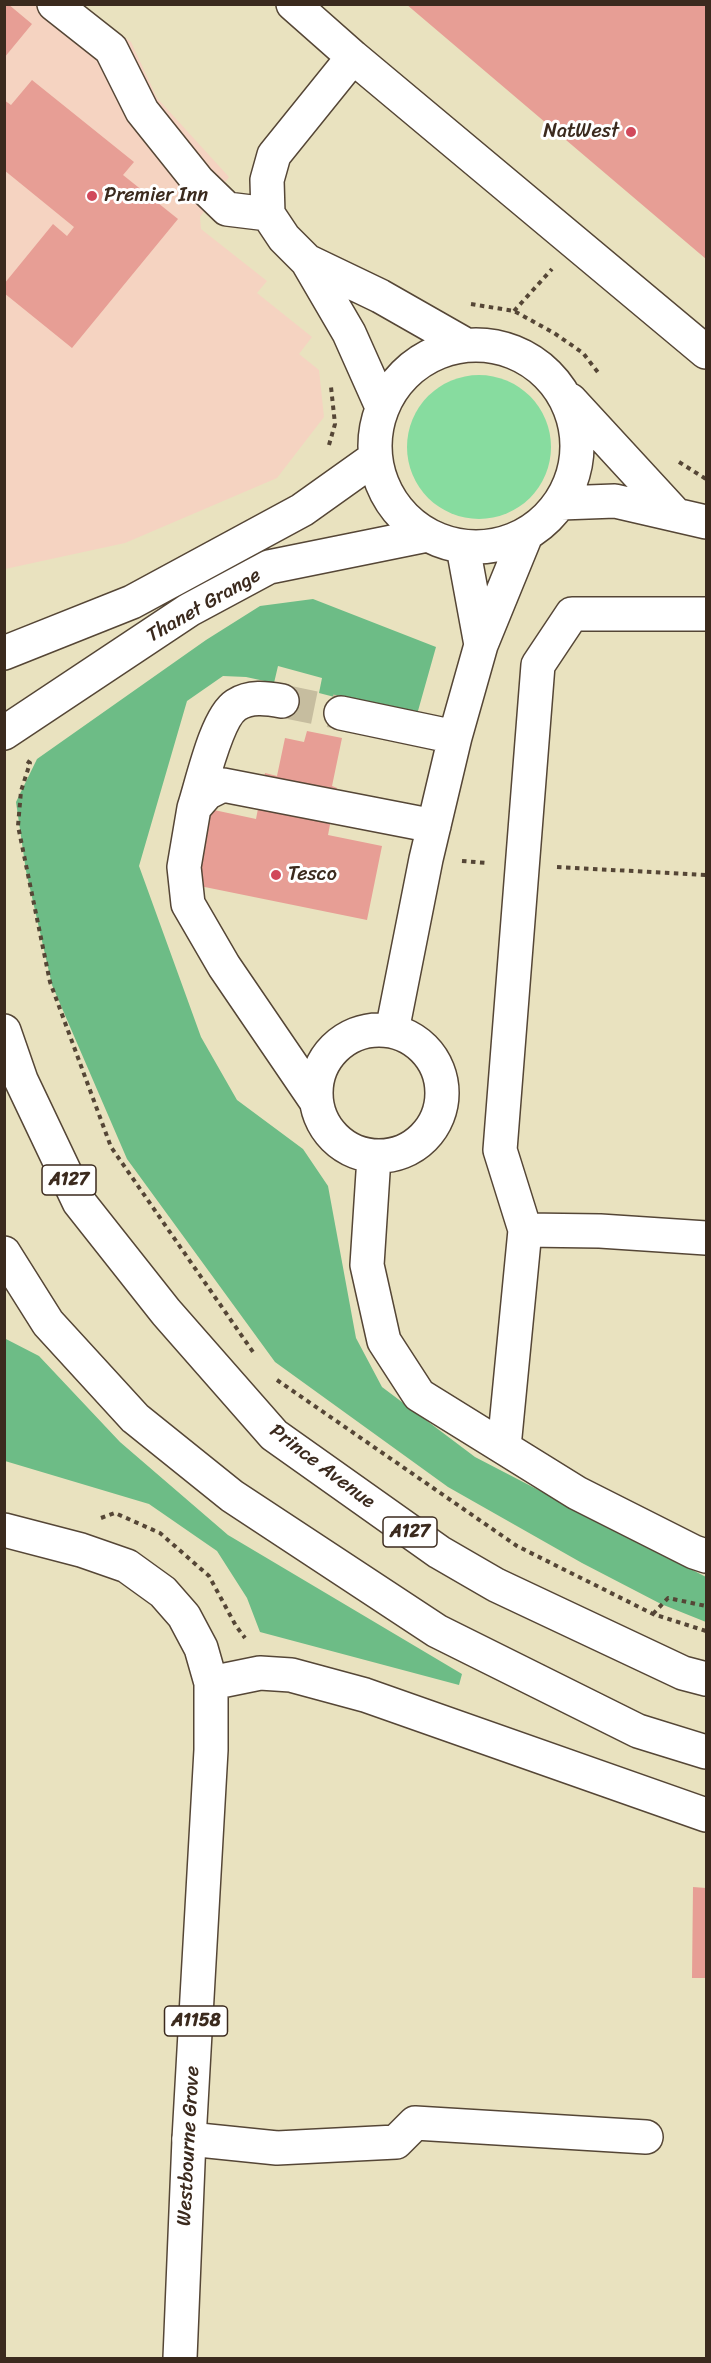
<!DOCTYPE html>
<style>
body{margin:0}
#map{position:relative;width:711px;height:2363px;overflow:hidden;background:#e9e2bf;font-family:Sriracha,sans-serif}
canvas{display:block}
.frame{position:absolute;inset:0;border:6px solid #3b2a1e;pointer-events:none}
</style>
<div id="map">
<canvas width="711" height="2363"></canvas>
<div class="frame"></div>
</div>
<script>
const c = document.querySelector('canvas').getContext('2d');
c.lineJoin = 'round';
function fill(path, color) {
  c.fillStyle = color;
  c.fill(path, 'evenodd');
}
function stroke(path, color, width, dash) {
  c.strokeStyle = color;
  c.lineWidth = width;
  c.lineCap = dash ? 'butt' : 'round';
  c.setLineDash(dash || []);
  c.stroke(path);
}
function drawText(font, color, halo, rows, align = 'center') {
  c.font = font + ' Sriracha,sans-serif';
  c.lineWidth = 6;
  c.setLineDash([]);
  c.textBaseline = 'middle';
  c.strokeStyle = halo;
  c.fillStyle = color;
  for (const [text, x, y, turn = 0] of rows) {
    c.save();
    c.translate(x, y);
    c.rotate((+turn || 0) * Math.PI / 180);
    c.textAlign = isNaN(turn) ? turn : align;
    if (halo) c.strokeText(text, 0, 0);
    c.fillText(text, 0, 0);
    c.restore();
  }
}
const built = new Path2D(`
 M 4,5 L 80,5 L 131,42 L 157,98 L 229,177 L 200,217 L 201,229 L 267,281 L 257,293 L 312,337 L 299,354 L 319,370 L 324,417 L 277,478 L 125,543 L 5,569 Z`);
const green = new Path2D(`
 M407 447a72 72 0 1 1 144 0a72 72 0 1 1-144 0Z`);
const forest = new Path2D(`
 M 313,599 L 436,647 L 416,718 L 319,693 L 322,678 L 278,666 L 274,683 L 246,677 L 223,676 L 187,701 L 139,866 L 201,1037 L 237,1100 L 303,1149 L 328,1186 L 356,1338 L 382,1387 L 475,1457 L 706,1577 L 706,1622 L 661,1604 L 582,1563 L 448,1487 L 275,1362 L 127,1159 L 52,985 L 26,871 L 16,802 L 37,759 L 206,640 L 260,606 Z
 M 4,1338 L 39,1356 L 120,1442 L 228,1535 L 462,1674 L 459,1685 L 260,1632 L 247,1598 L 217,1551 L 149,1504 L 5,1461 Z`);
const building = new Path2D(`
 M 4,4 L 8,4 L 32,24 L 4,58 Z
 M 406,4 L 706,4 L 706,259 Z
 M 32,80 L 134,162 L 123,175 L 178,219 L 72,348 L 4,293 L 4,284 L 53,224 L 67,236 L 74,227 L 4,170 L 4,100 L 11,105 Z
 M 307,731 L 342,738 L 332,786 L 337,788 L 328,835 L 382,846 L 367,920 L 185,883 L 200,807 L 256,819 L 265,773 L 277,776 L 285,738 L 304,742 Z
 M 693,1887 L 706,1888 L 706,1978 L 692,1978 Z`);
const minorTunnel = new Path2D(`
 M 282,701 L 341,713`);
const path = new Path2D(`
 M 471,304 L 514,311 L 554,333 L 583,353 L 600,375
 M 514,311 L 552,269
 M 329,445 L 335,424 L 331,387
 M 679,462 L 706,479
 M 27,761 L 30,763 L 21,791 L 18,826 L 50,982 L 111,1147 L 253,1352
 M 462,861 L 487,863
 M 557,867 L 706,875
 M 277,1380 L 517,1546 L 653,1614 L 706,1631
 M 101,1518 L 115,1513 L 160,1533 L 209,1576 L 236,1626 L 245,1638
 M 653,1614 L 668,1598 L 706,1606`);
const minor = new Path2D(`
 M 54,4 L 111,49 L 142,111 L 198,181 L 227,209 L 268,214 L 284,238 L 307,261 L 349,333 L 382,407
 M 353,57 L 706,352
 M 268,214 L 267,180 L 274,155 L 353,57 L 293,4
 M 307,261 L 380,296 L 466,345
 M375 446a101 101 0 1 1 202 0a101 101 0 1 1-202 0Z
 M 570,400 L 675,514
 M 561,503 L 615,501 L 706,522
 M 463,547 L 481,645
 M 4,653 L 132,602 L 302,510 L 375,458
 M 341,713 L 455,737
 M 4,733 L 189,610 L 269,567 L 427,535
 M 194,808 C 202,784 216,718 236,705 C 250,696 266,698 282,701
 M316 1093a63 63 0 1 1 126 0a63 63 0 1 1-126 0Z
 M 392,1031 L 426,859 L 455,737 L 481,645 L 526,535
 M 316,1101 L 224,966 L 188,904 L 184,867 L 194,808 L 207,793 L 223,785 L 434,826
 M 374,1157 L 367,1265 L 384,1341 L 419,1395 L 577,1493 L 694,1552 L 706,1556
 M 525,1230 L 600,1231 L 706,1238
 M 504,1447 L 525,1230 L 500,1150 L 538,665 L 572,614 L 706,614
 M 189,2139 L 277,2148 L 396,2142 L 415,2123 L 646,2137`);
const major = new Path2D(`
 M 4,1530 L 81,1550 L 127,1566 L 163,1592 L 184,1616 L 201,1648 L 211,1683 L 211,1750 L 189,2139 L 180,2358
 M 211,1683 L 260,1673 L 291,1675 L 365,1695 L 706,1815`);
const highway = new Path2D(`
 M 4,1031 L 21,1080 L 79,1202 L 166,1312 L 274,1435 L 439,1552 L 496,1585 L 683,1673 L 706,1679
 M 4,1253 L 48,1323 L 135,1418 L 232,1496 L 437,1631 L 638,1731 L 706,1752`);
const markers = [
 [631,132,6,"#d1495b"],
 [92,196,6,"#d1495b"],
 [276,875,6,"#d1495b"]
];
const shields = [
 [69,1180,54],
 [410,1532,54],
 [196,2021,63]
];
const shieldNames = [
 ["A127",69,1180],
 ["A127",410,1532],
 ["A1158",196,2021]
];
const poiNames = [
 ["NatWest",619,132,"right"],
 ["Premier Inn",104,196],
 ["Tesco",288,875]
];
const streetNames = [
 ["Thanet Grange",204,606,-30],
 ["Prince Avenue",322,1467,37],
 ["Westbourne Grove",189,2146,-87]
];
fill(built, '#f5d3c1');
fill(green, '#87dc9f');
fill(forest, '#6dbc86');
fill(building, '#e79e95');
stroke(minorTunnel, '#c6bd9f', 33, [33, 16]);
stroke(minor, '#554636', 36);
stroke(major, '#554636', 36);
stroke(highway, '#554636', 36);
stroke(path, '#554636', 4, [4.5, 4.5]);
stroke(minor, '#fff', 33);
stroke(major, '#fff', 33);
stroke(highway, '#fff', 33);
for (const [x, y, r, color] of markers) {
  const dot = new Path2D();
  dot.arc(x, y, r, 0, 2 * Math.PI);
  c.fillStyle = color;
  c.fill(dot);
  stroke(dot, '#fff', 2);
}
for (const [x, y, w] of shields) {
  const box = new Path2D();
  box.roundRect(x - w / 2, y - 15, w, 30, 4.5);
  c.fillStyle = '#fff';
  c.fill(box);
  stroke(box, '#3b2a1e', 1.5);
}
drawText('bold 18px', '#3b2a1e', null, shieldNames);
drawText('20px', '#3b2a1e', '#fff', poiNames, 'left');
drawText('20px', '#3b2a1e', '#fff', streetNames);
</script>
